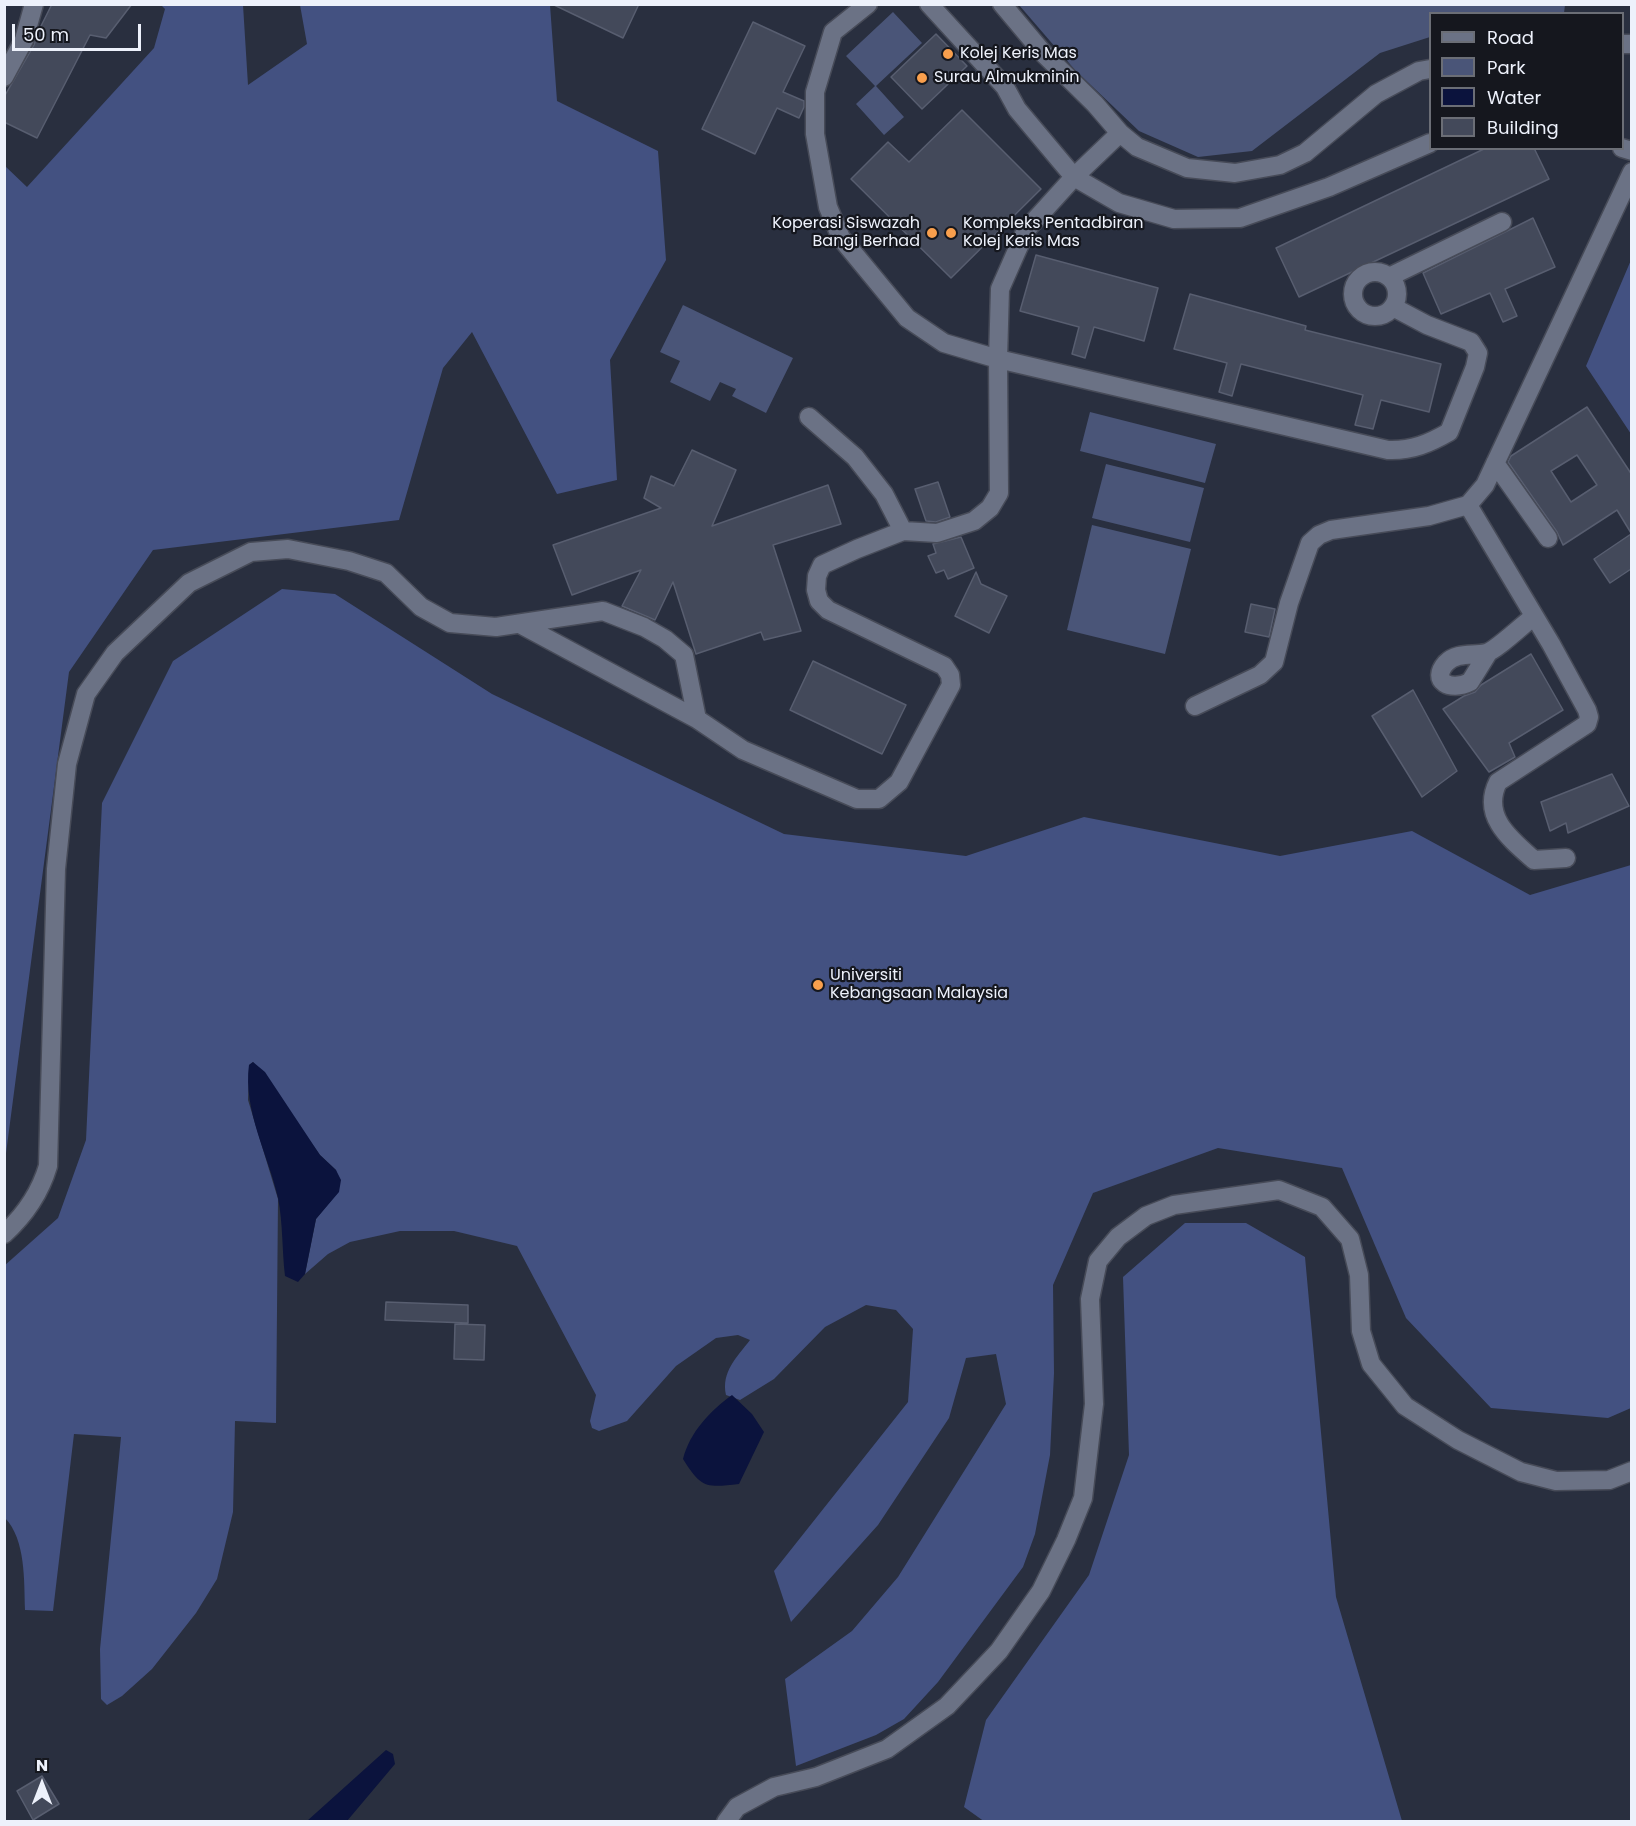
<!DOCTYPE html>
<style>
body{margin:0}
#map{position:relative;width:1636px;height:1826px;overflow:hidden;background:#292f3f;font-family:Poppins,sans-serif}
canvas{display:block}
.frame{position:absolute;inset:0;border:6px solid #edf1fb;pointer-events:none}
.legend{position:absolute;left:1429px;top:12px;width:195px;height:138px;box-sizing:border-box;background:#15171e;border:2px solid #6b6e76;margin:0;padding:8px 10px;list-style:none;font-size:18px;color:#edf1fb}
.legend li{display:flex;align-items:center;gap:12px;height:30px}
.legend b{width:30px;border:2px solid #6b6e76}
.north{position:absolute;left:12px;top:1754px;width:60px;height:60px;-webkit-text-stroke:4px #15171e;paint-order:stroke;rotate:0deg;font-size:16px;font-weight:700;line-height:24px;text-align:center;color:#edf1fb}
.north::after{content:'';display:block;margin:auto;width:21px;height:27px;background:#edf1fb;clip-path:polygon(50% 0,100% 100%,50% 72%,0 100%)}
.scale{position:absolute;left:12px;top:24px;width:129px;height:27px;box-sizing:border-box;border:3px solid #edf1fb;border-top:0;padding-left:8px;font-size:18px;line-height:21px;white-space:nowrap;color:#edf1fb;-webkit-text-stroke:4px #15171e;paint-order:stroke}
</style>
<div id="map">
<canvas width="1636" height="1826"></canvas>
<div class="frame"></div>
<ul class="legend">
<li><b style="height:8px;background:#6b7285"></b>Road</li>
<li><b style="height:16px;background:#4a5578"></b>Park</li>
<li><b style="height:16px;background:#0b133d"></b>Water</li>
<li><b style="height:16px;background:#43495a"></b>Building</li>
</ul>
<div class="north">N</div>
<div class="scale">50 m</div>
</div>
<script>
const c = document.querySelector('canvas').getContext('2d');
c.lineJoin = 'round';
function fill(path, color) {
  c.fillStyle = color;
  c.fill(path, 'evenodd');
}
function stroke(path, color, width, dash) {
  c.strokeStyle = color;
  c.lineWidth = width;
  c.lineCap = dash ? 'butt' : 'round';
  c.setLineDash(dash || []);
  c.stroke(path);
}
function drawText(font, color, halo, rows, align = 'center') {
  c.font = font + ' Poppins,sans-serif';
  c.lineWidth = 4.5;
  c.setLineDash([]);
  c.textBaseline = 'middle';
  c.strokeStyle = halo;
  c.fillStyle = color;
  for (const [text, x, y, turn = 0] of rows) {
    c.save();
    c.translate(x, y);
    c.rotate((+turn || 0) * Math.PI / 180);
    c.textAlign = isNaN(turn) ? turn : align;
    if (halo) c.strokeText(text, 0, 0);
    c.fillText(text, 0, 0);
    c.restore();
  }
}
const green = new Path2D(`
 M 1019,5 L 1565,5 L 1564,13 L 1430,14 L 1430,37 L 1380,53 L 1252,151 L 1198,157 L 1139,131 L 1075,70 Z
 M 893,12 L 922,43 L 876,86 L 904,117 L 884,135 L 856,104 L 875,86 L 846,56 Z
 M 683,305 L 793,358 L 766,413 L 732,396 L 736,389 L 720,382 L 710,401 L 670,382 L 680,361 L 660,352 Z
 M 1090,412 L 1216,444 L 1205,483 L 1080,451 Z
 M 1106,464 L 1204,488 L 1190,542 L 1092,518 Z
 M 1092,525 L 1191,549 L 1165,654 L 1067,630 Z`);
const forest = new Path2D(`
 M 161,5 L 243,5 L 248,85 L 307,44 L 300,5 L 550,5 L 557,101 L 658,151 L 666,260 L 610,360 L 617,480 L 557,494 L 472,332 L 443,368 L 399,520 L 153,550 L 69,672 L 5,1161 L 5,166 L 27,187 L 154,48 L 165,9 Z
 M 1631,260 L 1632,434 L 1631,434 L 1586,366 Z
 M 282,589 L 335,594 L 492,694 L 784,834 L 966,856 L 1084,817 L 1280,856 L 1412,831 L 1530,895 L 1631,865 L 1631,1408 L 1608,1418 L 1491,1408 L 1406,1318 L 1342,1168 L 1218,1148 L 1093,1193 L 1053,1285 L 1054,1373 L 1050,1455 L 1035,1534 L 1023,1567 L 938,1682 L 904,1719 L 876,1735 L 796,1766 L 785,1679 L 852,1631 L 898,1577 L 1006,1404 L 996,1354 L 966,1358 L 949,1418 L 878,1525 L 791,1622 L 774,1571 L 908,1402 L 913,1329 L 896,1310 L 866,1305 L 825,1327 L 774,1379 L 740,1400 L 726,1395 C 721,1372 737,1357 750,1340 L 738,1335 L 716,1338 L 676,1366 L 627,1421 L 599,1431 L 592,1428 L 590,1421 L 596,1395 L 517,1246 L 454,1231 L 400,1231 L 350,1242 L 328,1254 L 305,1274 L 316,1219 L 338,1192 L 336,1170 L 320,1155 L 253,1062 L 249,1065 L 248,1100 L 278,1199 L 276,1423 L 235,1421 L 233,1512 L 217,1579 L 196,1613 L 152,1669 L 122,1696 L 107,1705 L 101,1699 L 100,1649 L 121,1437 L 74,1434 L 53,1611 L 25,1610 C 24,1581 26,1540 5,1518 L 4,1266 L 58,1218 L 86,1140 L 102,803 L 173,661 Z
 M 1185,1223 L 1246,1223 L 1305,1257 L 1336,1597 L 1402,1821 L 985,1822 L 964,1807 L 986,1720 L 1089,1575 L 1129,1455 L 1123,1277 Z`);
const water = new Path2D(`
 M 253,1062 L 265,1072 L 320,1155 L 336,1170 L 341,1180 L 339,1192 L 316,1219 L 305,1274 L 298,1282 L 285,1276 C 282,1251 283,1223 278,1198 C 268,1154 243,1111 249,1065 Z
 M 732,1395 L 752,1414 L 764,1432 L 739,1484 C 706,1488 701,1488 683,1459 C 690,1432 710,1411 732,1395 Z
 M 386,1750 L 393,1754 L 395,1764 L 347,1821 L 307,1821 Z`);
const building = new Path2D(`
 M 52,4 L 132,4 L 106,38 L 90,35 L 37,138 L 4,122 L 4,97 L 34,45 L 38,32 Z
 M 552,4 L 639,4 L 623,38 Z
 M 753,22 L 805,46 L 783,92 L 804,101 L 804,107 L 799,118 L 777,108 L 755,154 L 702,129 Z
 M 936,34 L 967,66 L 922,109 L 891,77 Z
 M 962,110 L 1041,189 L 951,278 L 851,179 L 888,142 L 909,162 Z
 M 1486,148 L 1534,148 L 1549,179 L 1299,297 L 1276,248 Z
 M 1533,218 L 1555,267 L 1505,289 L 1517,316 L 1503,322 L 1490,293 L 1441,314 L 1423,273 Z
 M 1036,255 L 1158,288 L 1144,341 L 1094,327 L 1085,358 L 1072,354 L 1079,327 L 1020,311 Z
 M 1190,294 L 1306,326 L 1305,330 L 1441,364 L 1429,412 L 1381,400 L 1373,429 L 1355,425 L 1363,395 L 1241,364 L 1232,396 L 1219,392 L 1227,363 L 1174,349 Z
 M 1587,407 L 1632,475 L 1631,533 L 1617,510 L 1563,545 L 1557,532 L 1508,462 L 1511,456 ZM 1577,455 L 1597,485 L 1571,502 L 1551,471 Z
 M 692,450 L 736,470 L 712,526 L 828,485 L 841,524 L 773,545 L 801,631 L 764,640 L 761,632 L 696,654 L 673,582 L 655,620 L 622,606 L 641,570 L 572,595 L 553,545 L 661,508 L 644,498 L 651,476 L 674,486 Z
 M 938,482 L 950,517 L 936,522 L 926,521 L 915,489 Z
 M 1631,534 L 1631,569 L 1610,583 L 1594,559 Z
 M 961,537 L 974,568 L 948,579 L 944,570 L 936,573 L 928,556 L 936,553 L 933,544 Z
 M 976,572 L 981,584 L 1007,596 L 989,633 L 955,616 Z
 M 1251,604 L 1275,609 L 1269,637 L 1245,632 Z
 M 1531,654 L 1563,710 L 1509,743 L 1515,757 L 1489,772 L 1443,709 L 1464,696 L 1475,692 L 1481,685 Z
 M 813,661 L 906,705 L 882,754 L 790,710 Z
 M 1413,690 L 1457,771 L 1422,797 L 1372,716 Z
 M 1612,774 L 1629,806 L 1568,833 L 1566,823 L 1550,831 L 1541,802 Z
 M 386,1302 L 468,1305 L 468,1323 L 385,1320 Z
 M 455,1324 L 485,1325 L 484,1360 L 454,1359 Z
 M 42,1776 L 59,1804 L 33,1820 L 17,1791 Z`);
const minor = new Path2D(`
 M 868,4 L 833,32 L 815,92 L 815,134 L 828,207 L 841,238 L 907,318 L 944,343 L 998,359 L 1388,450 C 1412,451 1430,443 1449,432 L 1475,367 L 1478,353 L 1471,342 L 1427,325 L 1393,307
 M 929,4 L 1005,87 L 1017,109 L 1074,177 L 1119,203 L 1174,219 L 1240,218 L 1329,187 L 1430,143
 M 1002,4 L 1044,54 L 1095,104 L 1120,133 L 1137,147 L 1187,168 L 1235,173 L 1280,165 L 1305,153 L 1376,94 L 1419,71 L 1430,69
 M 1623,44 L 1632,44
 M 4,77 L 24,40 L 34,4
 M 1622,148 L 1632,151
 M1353 294a22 22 0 1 1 44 0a22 22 0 1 1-44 0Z
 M 1389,277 L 1502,222
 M 809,417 L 855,457 L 884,494 L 903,531
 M 1495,463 L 1548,538
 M 1468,505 L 1551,644 L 1587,710 L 1589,717 L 1587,724 L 1498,782 C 1481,816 1510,839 1534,860 L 1566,858
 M 520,624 L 697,719 L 743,750 L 857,799 L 879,799 L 899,782 L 951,685 L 950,675 L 944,666 L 828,610 L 819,601 L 816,590 L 817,576 L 822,565 L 857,549 L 903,531 L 937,533 L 974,521 L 990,508 L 999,493 L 998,359 L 1000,289 L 1026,230 L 1074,177 L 1120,133
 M 1488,653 L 1470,682 C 1450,692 1430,681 1446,663 C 1457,652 1472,656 1486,653 C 1495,651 1524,624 1533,617
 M 1195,706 L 1260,675 L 1274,662 L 1289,603 L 1310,543 L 1319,535 L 1331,530 L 1429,516 L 1468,505 L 1485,485 L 1632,172
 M 4,1234 C 25,1215 40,1193 48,1166 L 56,869 L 67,764 L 86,694 L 115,653 L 189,583 L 251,552 L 288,549 L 349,561 L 386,573 L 421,607 L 450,623 L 496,627 L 603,611 L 644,627 L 665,639 L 684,655 L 697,719
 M 726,1822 L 737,1807 L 774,1787 L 816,1777 L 887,1749 L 947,1706 L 999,1651 L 1041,1591 L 1066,1540 L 1083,1498 L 1094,1404 L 1090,1299 L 1098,1261 L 1118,1237 L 1146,1216 L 1174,1205 L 1279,1190 L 1322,1207 L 1350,1239 L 1359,1275 L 1361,1331 L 1371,1364 L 1405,1406 L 1458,1440 L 1521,1472 L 1556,1481 L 1609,1480 L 1632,1471`);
const markers = [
 [948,54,6,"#f99f4d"],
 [922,78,6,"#f99f4d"],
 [932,233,6,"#f99f4d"],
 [951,233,6,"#f99f4d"],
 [818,985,6,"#f99f4d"]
];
const poiNames = [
 ["Kolej Keris Mas",960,54],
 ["Surau Almukminin",934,78],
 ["Koperasi Siswazah",920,224,"right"],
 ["Bangi Berhad",920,242,"right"],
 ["Kompleks Pentadbiran",963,224],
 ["Kolej Keris Mas",963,242],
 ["Universiti",830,976],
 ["Kebangsaan Malaysia",830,994]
];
fill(green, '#4a5578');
fill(forest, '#435181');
fill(water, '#0b133d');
fill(building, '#43495a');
stroke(building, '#585e70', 1.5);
stroke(minor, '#474b58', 21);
stroke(minor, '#6b7285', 18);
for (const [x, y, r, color] of markers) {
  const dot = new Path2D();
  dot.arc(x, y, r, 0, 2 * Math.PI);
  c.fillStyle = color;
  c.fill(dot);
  stroke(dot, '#15171e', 2);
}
drawText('16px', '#edf1fb', '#15171e', poiNames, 'left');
</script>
